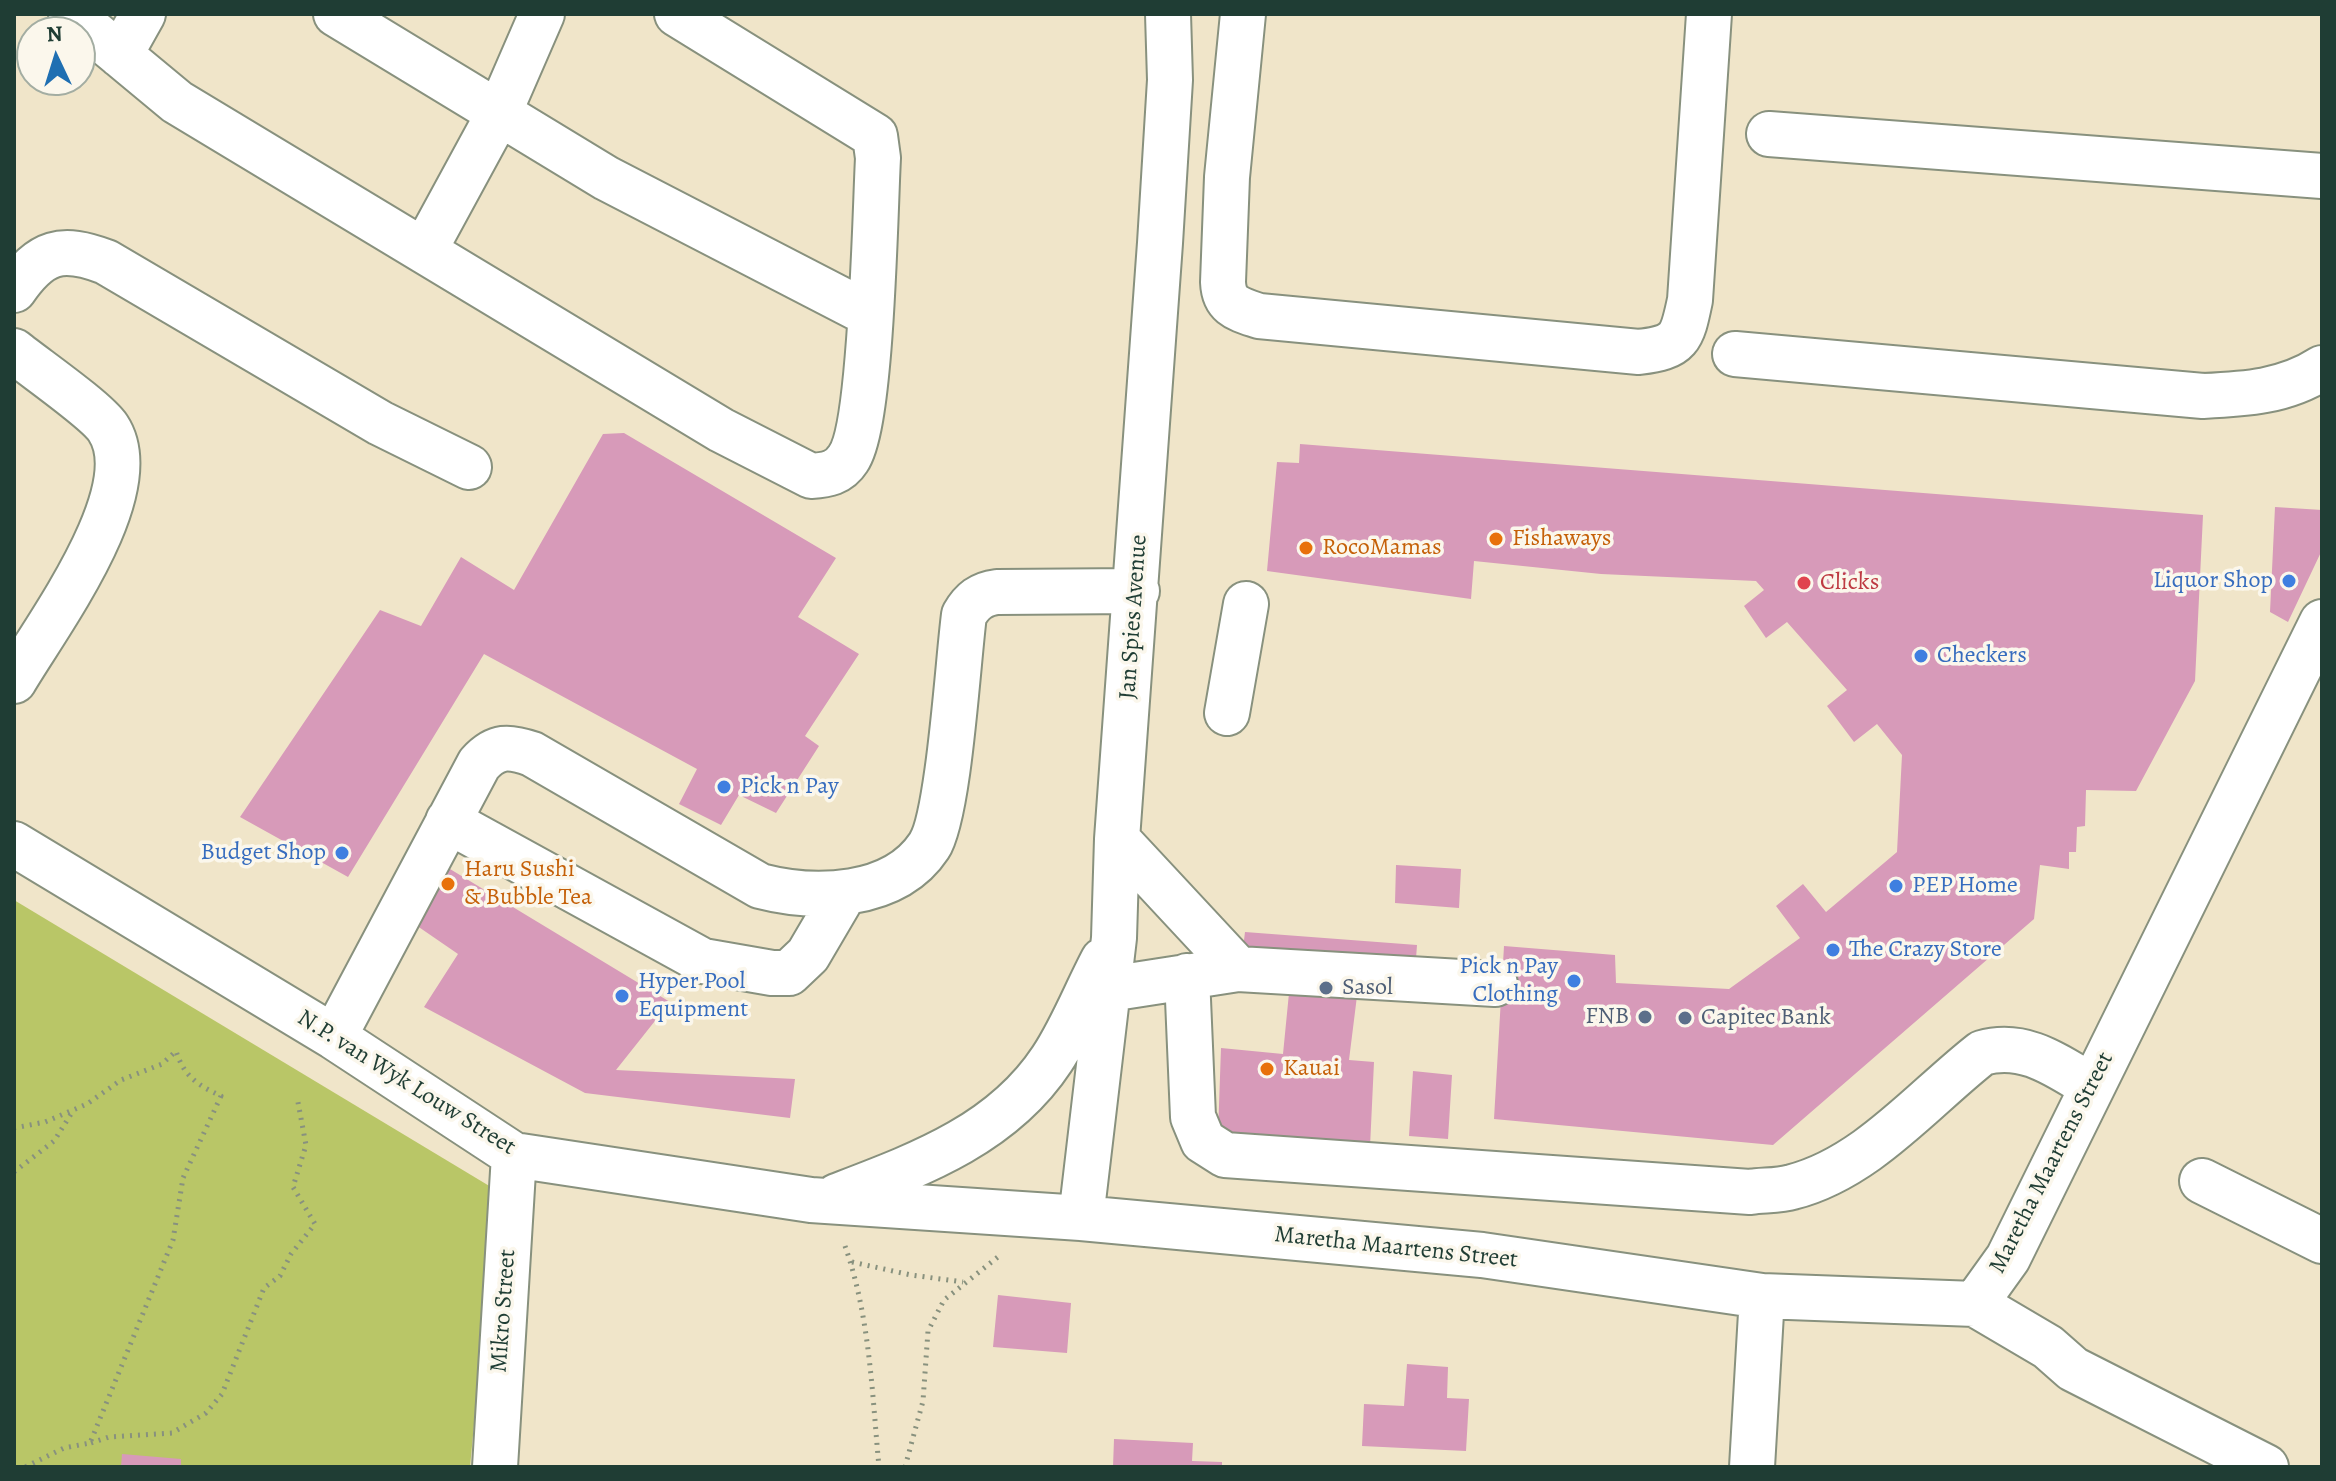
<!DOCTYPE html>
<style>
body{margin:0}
#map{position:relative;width:2336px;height:1481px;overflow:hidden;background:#f0e5c9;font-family:Alegreya,serif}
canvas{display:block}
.frame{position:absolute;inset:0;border:16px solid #1f3d34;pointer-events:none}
.north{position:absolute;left:16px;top:16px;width:80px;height:80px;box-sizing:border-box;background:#fbf7ec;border:2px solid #a3ada2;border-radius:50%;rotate:356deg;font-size:22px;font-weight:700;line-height:32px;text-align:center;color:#1f3d34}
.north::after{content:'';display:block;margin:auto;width:28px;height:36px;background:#1f6fb2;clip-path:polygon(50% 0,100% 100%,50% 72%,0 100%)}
</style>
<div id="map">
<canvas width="2336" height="1481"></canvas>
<div class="frame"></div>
<div class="north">N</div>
</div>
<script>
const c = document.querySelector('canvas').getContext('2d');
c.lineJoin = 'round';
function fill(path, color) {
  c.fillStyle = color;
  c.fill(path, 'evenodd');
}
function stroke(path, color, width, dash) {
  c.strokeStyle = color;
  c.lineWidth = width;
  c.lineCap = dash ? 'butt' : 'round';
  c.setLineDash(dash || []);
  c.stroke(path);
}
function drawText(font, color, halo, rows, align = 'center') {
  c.font = font + ' Alegreya,serif';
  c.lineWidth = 7;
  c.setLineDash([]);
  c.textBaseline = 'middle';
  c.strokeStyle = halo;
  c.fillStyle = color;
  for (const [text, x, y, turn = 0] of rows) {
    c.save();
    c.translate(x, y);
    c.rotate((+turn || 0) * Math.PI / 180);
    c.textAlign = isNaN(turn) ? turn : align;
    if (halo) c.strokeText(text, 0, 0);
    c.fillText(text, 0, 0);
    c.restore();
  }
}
const green = new Path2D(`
 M 14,900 L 496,1190 L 470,1467 L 14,1467 Z`);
const building = new Path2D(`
 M 624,433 L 836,558 L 798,617 L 859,654 L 805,736 L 819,746 L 776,813 L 739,795 L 721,825 L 679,804 L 697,769 L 484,654 L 348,877 L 240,817 L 380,610 L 421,626 L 461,557 L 514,590 L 603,434 Z
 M 1300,444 L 2203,515 L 2195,681 L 2136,791 L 2086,790 L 2085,826 L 2077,827 L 2076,852 L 2069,852 L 2069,869 L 2040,865 L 2034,919 L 1773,1145 L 1494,1119 L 1504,946 L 1615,955 L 1616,983 L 1729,989 L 1800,938 L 1776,906 L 1803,884 L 1826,912 L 1897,852 L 1902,755 L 1877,724 L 1854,742 L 1827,706 L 1847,690 L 1787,622 L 1766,638 L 1744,606 L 1764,590 L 1756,581 L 1601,574 L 1474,561 L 1471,599 L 1267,571 L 1277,462 L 1299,463 Z
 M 2275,507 L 2322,510 L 2322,550 L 2288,622 L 2270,612 Z
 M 1396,865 L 1461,869 L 1459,908 L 1395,903 Z
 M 445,866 L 670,1002 L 616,1070 L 795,1079 L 790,1118 L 585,1093 L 424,1007 L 458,954 L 410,921 Z
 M 1245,932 L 1417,945 L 1413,999 L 1357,996 L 1349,1060 L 1374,1062 L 1370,1147 L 1218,1134 L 1221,1048 L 1283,1054 L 1289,993 L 1238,989 Z
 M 1413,1071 L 1452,1075 L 1448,1139 L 1409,1136 Z
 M 998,1295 L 1071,1303 L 1067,1353 L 993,1347 Z
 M 1407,1364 L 1448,1367 L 1447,1398 L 1469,1399 L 1466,1451 L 1362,1446 L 1364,1404 L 1404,1406 Z
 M 1114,1439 L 1193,1443 L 1192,1461 L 1222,1462 L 1222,1467 L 1113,1467 Z
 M 122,1454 L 181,1459 L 181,1467 L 121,1467 Z`);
const path = new Path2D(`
 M 14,1128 L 45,1122 L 87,1104 L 121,1080 L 162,1064 L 176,1051 C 184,1076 197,1085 221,1096 L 183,1178 L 173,1240 L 90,1443 L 64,1448 L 25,1467
 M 14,1172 L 54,1141 L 73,1111
 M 845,1246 C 870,1317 872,1393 879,1467
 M 852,1262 L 911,1275 L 963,1282
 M 91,1443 L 109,1437 L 172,1433 L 206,1413 L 222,1394 L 264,1288 L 280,1276 L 291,1254 L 315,1224 L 293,1187 L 306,1145 L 297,1097
 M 905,1467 L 923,1401 L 928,1331 L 944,1300 L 999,1256`);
const minor = new Path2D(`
 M 71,14 L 177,102 L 721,430 L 811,476 C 827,475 839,473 848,459 C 872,425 875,212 878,158 L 875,136 L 677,14
 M 336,14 L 606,178 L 869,314
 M 1243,14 L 1227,177 L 1223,282 C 1224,306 1238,309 1259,316 L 1639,352 C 1680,347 1682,339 1690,300 L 1709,14
 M 120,55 L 143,14
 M 1769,134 L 2322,176
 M 424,251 L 499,113 L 542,14
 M 14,290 C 41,251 61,245 106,262 L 380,423 L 469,467
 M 14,351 C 35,368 96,410 108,428 C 149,490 47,625 14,681
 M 1735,354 L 2203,396 C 2245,394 2285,392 2322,368
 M 1227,713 L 1246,604
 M 448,821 L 703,961 L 772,973 L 789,973 L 808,955 L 845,892
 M 1117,839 L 1238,969
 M 14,844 L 334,1037 L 514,1155 L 811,1200 L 1081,1218 L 1482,1255 L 1762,1296 L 1975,1304 L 2048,1347 L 2073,1369 L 2266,1467
 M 1187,976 L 1193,1117 L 1203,1141 L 1225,1155 L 1750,1192 C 1763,1190 1779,1191 1792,1187 C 1867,1168 1923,1099 1982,1053 C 2024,1041 2056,1065 2091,1086
 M 1109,989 L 1238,969 L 1495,984
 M 334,1037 L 479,764 C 496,745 509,746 532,754 L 760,886 C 814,900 894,899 929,846 C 949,816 958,660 964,615 C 972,601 981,594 997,592 L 1137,591
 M 2202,1181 L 2322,1241
 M 837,1196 C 918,1165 1002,1135 1052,1059 C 1072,1029 1086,992 1103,960
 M 1081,1218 L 1114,938 L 1117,839 L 1160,243 L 1170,80 L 1168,14
 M 1975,1304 L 2008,1258 L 2322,622
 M 495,1467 L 514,1155
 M 1752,1467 L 1762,1296`);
const markers = [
 [1496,539,8,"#e8710a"],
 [1306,548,8,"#e8710a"],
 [2289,581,8,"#3f7fe0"],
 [1804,583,8,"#e0444e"],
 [1921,656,8,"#3f7fe0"],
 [724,787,8,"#3f7fe0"],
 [342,853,8,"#3f7fe0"],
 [448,884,8,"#e8710a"],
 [1896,886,8,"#3f7fe0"],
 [1833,950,8,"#3f7fe0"],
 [1574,981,8,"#3f7fe0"],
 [1326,988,8,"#5c6f8a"],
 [622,996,8,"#3f7fe0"],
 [1645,1017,8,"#5c6f8a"],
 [1685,1018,8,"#5c6f8a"],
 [1267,1069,8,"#e8710a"]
];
const foodNames = [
 ["Fishaways",1512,539],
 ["RocoMamas",1322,548],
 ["Haru Sushi",464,870],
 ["& Bubble Tea",464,898],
 ["Kauai",1283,1069]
];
const shopNames = [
 ["Liquor Shop",2273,581,"right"],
 ["Checkers",1937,656],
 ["Pick n Pay",740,787],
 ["Budget Shop",326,853,"right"],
 ["PEP Home",1912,886],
 ["The Crazy Store",1849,950],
 ["Pick n Pay",1558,967,"right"],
 ["Clothing",1558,995,"right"],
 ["Hyper Pool",638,982],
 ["Equipment",638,1010]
];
const healthNames = [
 ["Clicks",1820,583]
];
const streetNames = [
 ["Jan Spies Avenue",1134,617,-86],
 ["N.P. van Wyk Louw Street",406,1083,32],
 ["Maretha Maartens Street",2052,1163,-63],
 ["Maretha Maartens Street",1396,1248,6],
 ["Mikro Street",504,1311,-86]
];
const serviceNames = [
 ["Sasol",1342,988],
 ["FNB",1629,1017,"right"],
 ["Capitec Bank",1701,1018]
];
fill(green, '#b9c667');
fill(building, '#d79ab9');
stroke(minor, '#88917e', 48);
stroke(path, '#88917e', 5, [2, 6]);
stroke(minor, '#fff', 44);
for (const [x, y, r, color] of markers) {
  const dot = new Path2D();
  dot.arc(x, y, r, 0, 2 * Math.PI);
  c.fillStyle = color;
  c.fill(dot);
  stroke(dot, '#fbf7ec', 3);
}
drawText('24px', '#c56008', '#fbf7ec', foodNames, 'left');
drawText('24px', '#366cbe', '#fbf7ec', shopNames, 'left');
drawText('24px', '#be3a42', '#fbf7ec', healthNames, 'left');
drawText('24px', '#1f3d34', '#fbf7ec', streetNames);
drawText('24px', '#4e5e75', '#fbf7ec', serviceNames, 'left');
</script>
